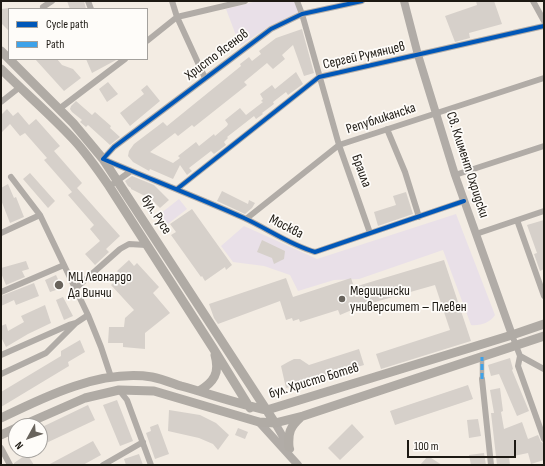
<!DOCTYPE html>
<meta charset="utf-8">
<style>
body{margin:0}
#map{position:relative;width:545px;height:466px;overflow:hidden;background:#f3ece3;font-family:"Sofia Sans Condensed",sans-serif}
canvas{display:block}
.frame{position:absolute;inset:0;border:2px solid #1d1913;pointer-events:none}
.legend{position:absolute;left:8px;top:8px;width:140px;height:52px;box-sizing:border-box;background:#fefcf9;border:1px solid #a4a19d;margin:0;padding:5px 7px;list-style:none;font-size:12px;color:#1d1913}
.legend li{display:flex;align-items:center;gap:8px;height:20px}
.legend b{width:20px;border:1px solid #a4a19d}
.north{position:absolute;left:8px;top:418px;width:40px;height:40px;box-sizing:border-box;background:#fefcf9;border:1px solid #a4a19d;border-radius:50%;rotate:230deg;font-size:11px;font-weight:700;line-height:16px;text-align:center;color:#1d1913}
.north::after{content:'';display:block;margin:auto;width:14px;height:18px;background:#68635c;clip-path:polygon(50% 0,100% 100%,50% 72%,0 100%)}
.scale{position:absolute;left:407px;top:440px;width:109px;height:18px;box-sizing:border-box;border:2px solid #1d1913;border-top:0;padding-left:5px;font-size:12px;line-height:14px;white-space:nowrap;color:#1d1913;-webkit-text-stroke:3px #fefcf9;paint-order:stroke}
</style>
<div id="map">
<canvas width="545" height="466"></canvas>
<div class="frame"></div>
<ul class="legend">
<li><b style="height:5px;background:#0057b8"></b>Cycle path</li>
<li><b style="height:5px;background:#3da2ea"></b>Path</li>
</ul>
<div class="north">N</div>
<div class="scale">100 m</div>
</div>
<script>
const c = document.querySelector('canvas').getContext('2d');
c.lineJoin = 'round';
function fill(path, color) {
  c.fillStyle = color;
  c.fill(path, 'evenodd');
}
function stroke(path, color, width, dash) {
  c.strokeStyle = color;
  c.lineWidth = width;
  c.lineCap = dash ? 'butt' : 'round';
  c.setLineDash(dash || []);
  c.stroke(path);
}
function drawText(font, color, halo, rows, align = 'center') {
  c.font = font + ' "Sofia Sans Condensed",sans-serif';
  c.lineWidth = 3.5;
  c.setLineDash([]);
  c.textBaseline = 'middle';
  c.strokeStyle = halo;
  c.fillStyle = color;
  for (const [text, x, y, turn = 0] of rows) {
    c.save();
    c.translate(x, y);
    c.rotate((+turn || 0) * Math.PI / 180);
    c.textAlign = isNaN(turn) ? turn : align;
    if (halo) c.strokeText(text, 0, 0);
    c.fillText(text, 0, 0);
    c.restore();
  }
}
const green = new Path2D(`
 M 257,1 L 294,1 L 299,12 L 268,27 L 240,46 L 226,9 Z
 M 179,199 L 187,209 L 164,227 L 156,217 Z
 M 456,214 L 495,315 C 490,323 480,326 471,325 L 443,250 L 359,279 L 334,280 L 298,291 L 290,275 L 264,266 L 233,262 L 221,246 L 244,226 L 317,259 Z`);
const building = new Path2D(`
 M 67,1 L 84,1 L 86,9 L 70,9 Z
 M 476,1 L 494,1 L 502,24 L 469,33 L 470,38 L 455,42 L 445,16 L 477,5 Z
 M 9,8 L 9,31 L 1,23 L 1,9 Z
 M 302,29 L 314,73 L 304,76 L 293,45 L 282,55 L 285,59 L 273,69 L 267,63 L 244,82 L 247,85 L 194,127 L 192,125 L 178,136 L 175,133 L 150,152 L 173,163 L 180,158 L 178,156 L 196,142 L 199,146 L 214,134 L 215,136 L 227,126 L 228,124 L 225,120 L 240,108 L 246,115 L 263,102 L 261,101 L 263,99 L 260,94 L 272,85 L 275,89 L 296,72 L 303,84 L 288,95 L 286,92 L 273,102 L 274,104 L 262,113 L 263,114 L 256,119 L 254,116 L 227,137 L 228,138 L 224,142 L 226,145 L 214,154 L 211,151 L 189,168 L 192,171 L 187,175 L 180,165 L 173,179 L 150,169 L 149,171 L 133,162 L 128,156 L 129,151 L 134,144 L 163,122 L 167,126 L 241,66 L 240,64 L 249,57 L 252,61 L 261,54 L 259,51 L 276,38 Z
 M 35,59 L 57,59 L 62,65 L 73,69 L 81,78 L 64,91 Z
 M 86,59 L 118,59 L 92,73 Z
 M 108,82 L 118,94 L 107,102 L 99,89 Z
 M 147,85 L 160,101 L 130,126 L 120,113 L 144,94 L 141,90 Z
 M 76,101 L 92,115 L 95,112 L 111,126 L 110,128 L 120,137 L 110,145 L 88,125 L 86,127 L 80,122 L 82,120 L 72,112 L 70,109 L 71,106 Z
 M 7,109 L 13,116 L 18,112 L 29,125 L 36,119 L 60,146 L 54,151 L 82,183 L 77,188 L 120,236 L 106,249 L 109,252 L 95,265 L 85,254 L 100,241 L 90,229 L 94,225 L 68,195 L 72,192 L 44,160 L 47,158 L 25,133 L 20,136 L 10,124 L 1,133 L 1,115 Z
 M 30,173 L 55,201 L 48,208 L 23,179 Z
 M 132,176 L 154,185 L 169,200 L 160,208 L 151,199 L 131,189 L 131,188 L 128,186 L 125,181 Z
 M 8,184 L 14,198 L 16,197 L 24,217 L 10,223 L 1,200 L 1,188 Z
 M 222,191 L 248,204 L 249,200 L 255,203 L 252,208 L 245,214 L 217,201 Z
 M 406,192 L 413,214 L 378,226 L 374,212 L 396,205 L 393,196 Z
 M 192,209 L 232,265 L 226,270 L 225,267 L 205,281 L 202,276 L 201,277 L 171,235 L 176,232 L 170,224 Z
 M 544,220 L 544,269 L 540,271 L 534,254 L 537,253 L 527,225 Z
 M 262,240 L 285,251 L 284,259 L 274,264 L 272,258 L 257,252 Z
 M 129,260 L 134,266 L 137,263 L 159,287 L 153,293 L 170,313 L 145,333 L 145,349 L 123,347 L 123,343 L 108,343 L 109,327 L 124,327 L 125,318 L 134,310 L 111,285 L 122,276 L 117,271 Z
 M 444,260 L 471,341 L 381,369 L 376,354 L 450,330 L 435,285 L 361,306 L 340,315 L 338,310 L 300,322 L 299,319 L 293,321 L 292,318 L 286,320 L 280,301 L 218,324 L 214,318 L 209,304 L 286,278 L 293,297 L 351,278 L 354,287 Z
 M 26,261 L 29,269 L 22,271 L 25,277 L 6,285 L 1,273 L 1,268 Z
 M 56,275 L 62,288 L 50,292 L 45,280 Z
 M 34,283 L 39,296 L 16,305 L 14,300 L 1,306 L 1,296 Z
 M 63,297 L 73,316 L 64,320 L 56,300 Z
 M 45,305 L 51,323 L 28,334 L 6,347 L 1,337 L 1,326 L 6,324 L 8,331 L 24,322 L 21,316 Z
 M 80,340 L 85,352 L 68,362 L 69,366 L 1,407 L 1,392 L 61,356 L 61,351 Z
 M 359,349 L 364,365 L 286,388 L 281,366 L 288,362 L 294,359 L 300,359 L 309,365 Z
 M 510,358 L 513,369 L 512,370 L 529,411 L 517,416 L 499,374 L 491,376 L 488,365 Z
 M 468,385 L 473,399 L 395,425 L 390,411 Z
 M 500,388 L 503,411 L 501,412 L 504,429 L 522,422 L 528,439 L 538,435 L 541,442 L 544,443 L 544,460 L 531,464 L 528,453 L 509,457 L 510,465 L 497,465 L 491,413 L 494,413 L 490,390 Z
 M 117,400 L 133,441 L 120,446 L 103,405 Z
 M 88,405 L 95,420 L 42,445 L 40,440 L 40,428 Z
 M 169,410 L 200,415 L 216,423 L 229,435 L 218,450 L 213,444 L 199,438 L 168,431 Z
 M 478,419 L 481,436 L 469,438 L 467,420 Z
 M 158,424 L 169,454 L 155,459 L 146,433 L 151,431 L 150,427 Z
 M 352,424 L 364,437 L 340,460 L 328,448 Z
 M 238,428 L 248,432 L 245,439 L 235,435 Z
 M 93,441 L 101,455 L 83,465 L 48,465 Z
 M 484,453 L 486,465 L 471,465 L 469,455 Z
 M 27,454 L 34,465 L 14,465 L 14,463 Z
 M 139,454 L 143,465 L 126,465 L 124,459 Z
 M 428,456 L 442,465 L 420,465 Z`);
const pedestrian = new Path2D(`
 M 482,379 L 482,357`);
const minor = new Path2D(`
 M 88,1 L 91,9
 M 172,1 L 177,17 L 205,78
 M 297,1 L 302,14 L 339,145 L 370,233
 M 362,1 L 302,14 L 271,29 L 114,147 L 103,159 C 150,179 197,197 244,218 C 268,229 290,245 315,252 L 464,201
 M 533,1 L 544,21
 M 43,7 L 52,1
 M 147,41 L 177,17 L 245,1
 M 1,102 L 20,87
 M 59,109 L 125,59
 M 387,129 L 405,172 L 419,217
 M 455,175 L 544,146
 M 11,177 L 40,215 L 88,315 L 101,347 L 111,377
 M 114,183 L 131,171
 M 177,189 L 319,77 L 544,26
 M 246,219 L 339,145 L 544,78
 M 517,220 L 544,296
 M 1,233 L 40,215
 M 476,234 L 544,211
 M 76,288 L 120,249 L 129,244 L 146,245
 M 1,292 L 64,265
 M 512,335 L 520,356 L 544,369
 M 1,355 L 69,325 L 76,323 L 88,315
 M 520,356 L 518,366 L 544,439
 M 1,374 L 46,353 L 76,323
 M 482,379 L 491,465
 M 119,390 L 127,400 L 151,465
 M 1,448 L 10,465
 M 103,465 L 143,442`);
const tertiary = new Path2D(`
 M 404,1 L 418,55 L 455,175 L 512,335
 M 259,422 L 298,465
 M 275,423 L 290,449`);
const secondary = new Path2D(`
 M 1,51 L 73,123 L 103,159 L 275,423
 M 1,69 C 25,93 51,115 74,140 C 87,154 98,170 109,186 L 213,348 L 250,408
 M 199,391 C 214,382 220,373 215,355
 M 1,418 C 46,396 101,369 152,377 C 162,379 172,383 181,386 C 210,394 238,404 267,410 L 512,335 L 544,324
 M 21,426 L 85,398 L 119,390 L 154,391 L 259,422 L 275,423 L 303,416 L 544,336
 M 1,435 L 16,428
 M 289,447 C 288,432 290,427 301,417`);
const quiet = new Path2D(`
 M 482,379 L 482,357`);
const cycleway = new Path2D(`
 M 362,1 L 302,14 L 271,29 L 114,147 L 103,159 C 150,179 197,197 244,218 C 268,229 290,245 315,252 L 464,201
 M 177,189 L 319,77 L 544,26`);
const markers = [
 [59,285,5,"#68635c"],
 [342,299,4,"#68635c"]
];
const streetNames = [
 ["Христо Ясенов",217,55,-37],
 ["Сергей Румянцев",364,56,-13],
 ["Републиканска",381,119,-18],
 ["Св. Климент Охридски",467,165,72],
 ["Браила",361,171,70],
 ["бул. Русе",156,215,57],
 ["Москва",286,227,27],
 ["бул. Христо Ботев",314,381,-17]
];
const poiNames = [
 ["МЦ Леонардо",68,277],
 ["Да Винчи",68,293],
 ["Медицински",350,291],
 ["университет – Плевен",350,307]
];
fill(green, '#e9e0e8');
fill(building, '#d6d0ca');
stroke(pedestrian, '#b1aca7', 4.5);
stroke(minor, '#b1aca7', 6);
stroke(tertiary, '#b1aca7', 8);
stroke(secondary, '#b0aba5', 9);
stroke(quiet, '#3da2ea', 3, [6, 3]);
stroke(cycleway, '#0057b8', 4);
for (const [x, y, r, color] of markers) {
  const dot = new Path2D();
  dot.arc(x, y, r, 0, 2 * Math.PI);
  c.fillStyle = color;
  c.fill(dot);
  stroke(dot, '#fefcf9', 1.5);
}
drawText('14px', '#1d1913', '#fefcf9', streetNames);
drawText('14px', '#1d1913', '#fefcf9', poiNames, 'left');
</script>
